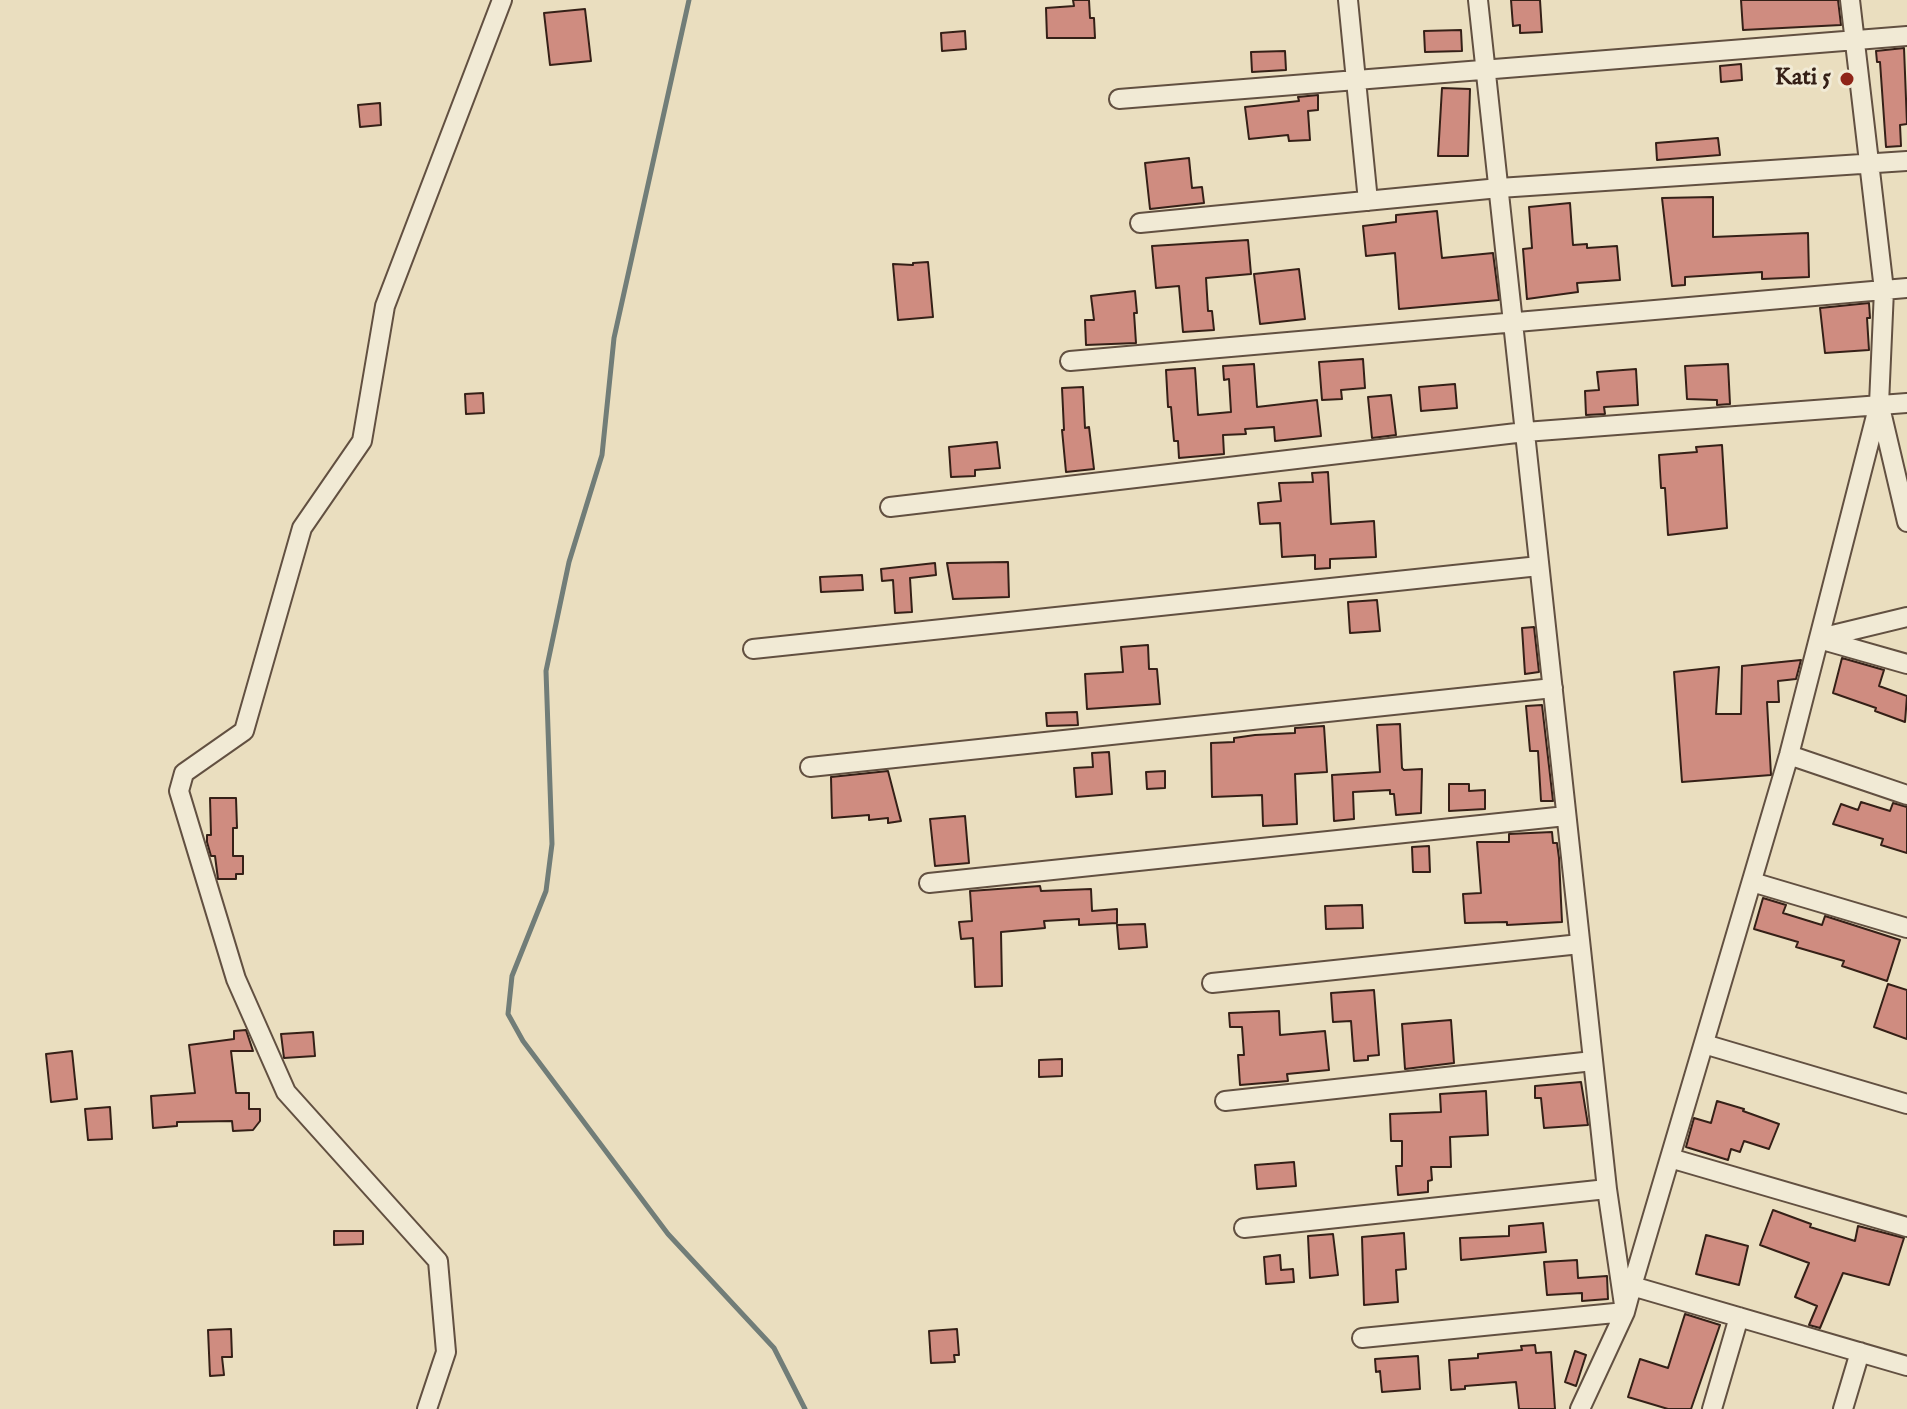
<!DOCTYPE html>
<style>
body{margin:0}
canvas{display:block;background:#eadebf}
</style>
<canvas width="1907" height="1409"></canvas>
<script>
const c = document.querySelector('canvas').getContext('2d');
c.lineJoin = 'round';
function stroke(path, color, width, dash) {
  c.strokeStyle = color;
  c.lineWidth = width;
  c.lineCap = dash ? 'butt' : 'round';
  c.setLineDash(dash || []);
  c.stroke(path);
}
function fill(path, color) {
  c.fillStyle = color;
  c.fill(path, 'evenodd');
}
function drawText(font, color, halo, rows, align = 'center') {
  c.font = font + ' "IM FELL English",serif';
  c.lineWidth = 6;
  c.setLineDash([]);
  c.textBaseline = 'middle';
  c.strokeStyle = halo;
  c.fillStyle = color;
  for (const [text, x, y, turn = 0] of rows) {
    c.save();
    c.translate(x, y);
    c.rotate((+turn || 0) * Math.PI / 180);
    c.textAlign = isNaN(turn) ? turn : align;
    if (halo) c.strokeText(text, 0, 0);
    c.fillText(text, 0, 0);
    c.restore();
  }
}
const stream = new Path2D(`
 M 689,0 L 614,338 L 602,455 L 569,562 L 546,671 L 552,844 L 546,891 L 512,976 L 508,1014 L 523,1041 L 668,1234 L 774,1348 L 805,1409`);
const building = new Path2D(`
 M 1073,0 L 1089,0 L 1090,18 L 1094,18 L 1095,38 L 1047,38 L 1046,8 L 1074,6 Z
 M 1511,0 L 1540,0 L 1542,32 L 1520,33 L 1520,25 L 1513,26 Z
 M 1741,0 L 1838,0 L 1841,25 L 1743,30 Z
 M 585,9 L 591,61 L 550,65 L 544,13 Z
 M 1461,30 L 1462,51 L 1425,52 L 1424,31 Z
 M 965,31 L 966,49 L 942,51 L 941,33 Z
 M 1904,48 L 1907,124 L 1900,125 L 1901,146 L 1886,147 L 1880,62 L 1877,62 L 1876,51 Z
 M 1285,51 L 1286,70 L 1252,72 L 1251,52 Z
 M 1741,64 L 1742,80 L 1721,82 L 1720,66 Z
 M 1442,88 L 1470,89 L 1468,156 L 1438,156 Z
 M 1318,95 L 1318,110 L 1308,111 L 1310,140 L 1289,141 L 1288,135 L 1249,139 L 1245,107 L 1299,101 L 1298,97 Z
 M 380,103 L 381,125 L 360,127 L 358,105 Z
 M 1718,138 L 1720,155 L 1657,160 L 1656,143 Z
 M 1189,158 L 1192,188 L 1202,187 L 1204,203 L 1150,209 L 1145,163 Z
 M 1713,197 L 1713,237 L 1808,233 L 1809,277 L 1762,279 L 1762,272 L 1685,277 L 1685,285 L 1672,286 L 1662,198 Z
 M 1570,203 L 1573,245 L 1587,244 L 1587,248 L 1617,246 L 1620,280 L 1577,283 L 1578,292 L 1527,299 L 1523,249 L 1532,248 L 1529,207 Z
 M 1437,211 L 1442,258 L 1493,253 L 1499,300 L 1399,309 L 1395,253 L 1366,256 L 1363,226 L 1396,222 L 1396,215 Z
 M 1248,240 L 1251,274 L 1206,278 L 1208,311 L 1212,311 L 1214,330 L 1183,332 L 1179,286 L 1156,288 L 1152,246 Z
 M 928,262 L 933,317 L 898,320 L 893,264 L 913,265 L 913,263 Z
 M 1299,269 L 1305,319 L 1260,324 L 1254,274 Z
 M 1135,291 L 1137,313 L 1134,313 L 1136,343 L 1086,345 L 1085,320 L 1094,320 L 1091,296 Z
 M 1869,303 L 1870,318 L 1867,318 L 1869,350 L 1825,353 L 1820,308 Z
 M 1363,359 L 1365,388 L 1341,390 L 1342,399 L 1322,400 L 1319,362 Z
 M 1254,364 L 1257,407 L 1317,400 L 1321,436 L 1275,441 L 1274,427 L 1245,429 L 1246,434 L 1223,435 L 1224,454 L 1179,458 L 1178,441 L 1174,441 L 1171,407 L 1168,407 L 1166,370 L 1195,368 L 1198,415 L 1231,412 L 1229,379 L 1224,380 L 1223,366 Z
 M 1728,364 L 1730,404 L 1717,405 L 1717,400 L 1687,399 L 1685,366 Z
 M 1636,369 L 1638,405 L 1604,407 L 1605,414 L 1586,415 L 1585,391 L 1599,390 L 1597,372 Z
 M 1455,384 L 1457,408 L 1421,411 L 1419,387 Z
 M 1083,387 L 1085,428 L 1089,427 L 1094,469 L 1066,472 L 1062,430 L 1064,430 L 1062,388 Z
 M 483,393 L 484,413 L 466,414 L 465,394 Z
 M 1391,395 L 1396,435 L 1372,438 L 1368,397 Z
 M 997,442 L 1000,468 L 975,470 L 975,476 L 951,477 L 949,447 Z
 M 1722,445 L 1727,528 L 1668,535 L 1665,488 L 1661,488 L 1659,455 L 1697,452 L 1696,447 Z
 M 1328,472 L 1331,524 L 1374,521 L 1376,557 L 1330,559 L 1330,568 L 1315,569 L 1315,555 L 1282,557 L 1280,523 L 1260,524 L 1258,503 L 1281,501 L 1279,483 L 1313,482 L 1312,473 Z
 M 1008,562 L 1009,597 L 953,599 L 947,563 Z
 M 935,563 L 936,575 L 910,578 L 912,612 L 895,613 L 893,580 L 882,581 L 881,569 Z
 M 862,575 L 863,590 L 821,592 L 820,577 Z
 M 1377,600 L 1380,631 L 1350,633 L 1348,602 Z
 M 1534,627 L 1539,672 L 1525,674 L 1522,628 Z
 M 1148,645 L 1149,669 L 1157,669 L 1160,704 L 1087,709 L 1085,674 L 1123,672 L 1121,647 Z
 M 1842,658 L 1884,670 L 1879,686 L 1907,696 L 1905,722 L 1875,711 L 1876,708 L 1833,693 Z
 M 1801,660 L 1796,679 L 1778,681 L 1779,702 L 1767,702 L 1771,775 L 1682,782 L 1674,672 L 1719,667 L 1716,714 L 1741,714 L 1742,666 Z
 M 1542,705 L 1553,801 L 1541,801 L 1538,751 L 1530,751 L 1526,706 Z
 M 1077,712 L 1078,725 L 1047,726 L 1046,713 Z
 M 1400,724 L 1402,768 L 1404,770 L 1422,769 L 1421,813 L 1396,815 L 1394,794 L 1390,794 L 1390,790 L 1353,792 L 1354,819 L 1334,821 L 1332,775 L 1380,772 L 1377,725 Z
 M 1324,726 L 1327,772 L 1295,774 L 1297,824 L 1263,826 L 1262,795 L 1212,797 L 1211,743 L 1234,742 L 1234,738 L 1255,735 L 1295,733 L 1295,728 Z
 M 1109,752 L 1112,794 L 1076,797 L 1074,768 L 1093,767 L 1092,753 Z
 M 888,771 L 901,821 L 888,823 L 888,818 L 869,820 L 869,815 L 832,818 L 831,777 Z
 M 1165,771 L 1165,788 L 1147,789 L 1146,772 Z
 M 1449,784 L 1469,784 L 1469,791 L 1485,790 L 1485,809 L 1449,811 Z
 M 210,798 L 236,798 L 237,828 L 233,828 L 233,856 L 243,856 L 243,874 L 236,874 L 236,879 L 218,879 L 215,856 L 211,856 L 207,842 L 207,835 L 211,835 Z
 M 1861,802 L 1890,811 L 1893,803 L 1907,807 L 1907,853 L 1881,845 L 1883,839 L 1833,824 L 1841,804 L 1858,810 Z
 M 965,816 L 969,863 L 935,866 L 930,819 Z
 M 1552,832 L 1553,843 L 1557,843 L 1559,858 L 1562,922 L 1507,925 L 1507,922 L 1465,923 L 1463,894 L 1481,893 L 1477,842 L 1509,842 L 1509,834 Z
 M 1429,846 L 1430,872 L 1413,872 L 1412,847 Z
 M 1040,886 L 1041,891 L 1091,889 L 1092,911 L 1117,909 L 1117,923 L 1079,925 L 1079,919 L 1044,921 L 1045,928 L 1001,932 L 1002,986 L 975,987 L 973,938 L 961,939 L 959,922 L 972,921 L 970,891 Z
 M 1763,898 L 1786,905 L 1783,913 L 1822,925 L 1825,916 L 1900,940 L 1887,981 L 1842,966 L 1844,961 L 1796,947 L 1798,942 L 1754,929 Z
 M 1362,905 L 1363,928 L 1326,929 L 1325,906 Z
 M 1145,924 L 1147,947 L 1119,949 L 1117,925 Z
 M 1888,984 L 1907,990 L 1907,1039 L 1874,1027 Z
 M 1374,990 L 1379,1055 L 1368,1056 L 1368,1060 L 1354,1061 L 1351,1021 L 1333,1022 L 1331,993 Z
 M 1279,1011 L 1280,1035 L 1325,1031 L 1329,1070 L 1287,1074 L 1288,1081 L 1240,1085 L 1238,1055 L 1244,1055 L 1242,1027 L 1230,1027 L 1229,1013 Z
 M 1451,1020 L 1454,1063 L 1405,1069 L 1402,1024 Z
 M 246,1030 L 253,1051 L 231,1051 L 236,1093 L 249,1093 L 249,1109 L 260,1109 L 260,1121 L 253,1130 L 233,1131 L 232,1121 L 177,1122 L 177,1126 L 153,1128 L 151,1096 L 195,1093 L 189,1045 L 234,1039 L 234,1031 Z
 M 313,1032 L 315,1056 L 284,1058 L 281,1034 Z
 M 72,1051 L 77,1099 L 51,1102 L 46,1054 Z
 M 1062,1059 L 1062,1076 L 1039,1077 L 1039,1060 Z
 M 1581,1082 L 1588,1125 L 1544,1128 L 1541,1098 L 1535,1098 L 1535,1086 Z
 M 1486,1091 L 1488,1135 L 1450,1137 L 1451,1167 L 1431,1167 L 1432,1180 L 1428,1181 L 1428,1192 L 1398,1195 L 1396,1166 L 1402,1166 L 1402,1141 L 1391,1141 L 1390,1114 L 1441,1112 L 1440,1094 Z
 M 1717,1101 L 1744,1109 L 1743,1111 L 1779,1124 L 1769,1149 L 1744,1141 L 1740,1152 L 1731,1149 L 1728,1160 L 1686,1147 L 1694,1118 L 1711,1123 Z
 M 110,1107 L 112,1139 L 88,1140 L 85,1109 Z
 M 1294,1162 L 1296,1186 L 1257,1189 L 1255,1165 Z
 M 1773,1210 L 1811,1224 L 1810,1227 L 1855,1241 L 1858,1226 L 1904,1238 L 1889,1285 L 1843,1273 L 1820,1328 L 1809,1325 L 1817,1306 L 1795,1297 L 1809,1263 L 1760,1245 Z
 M 1543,1223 L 1546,1252 L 1461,1260 L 1460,1238 L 1509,1236 L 1509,1226 Z
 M 334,1231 L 363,1231 L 363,1244 L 334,1245 Z
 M 1404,1233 L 1406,1269 L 1396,1270 L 1398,1302 L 1364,1305 L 1362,1237 Z
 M 1333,1234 L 1338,1275 L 1310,1278 L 1308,1236 Z
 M 1706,1235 L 1748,1246 L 1739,1285 L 1696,1274 Z
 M 1280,1255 L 1281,1270 L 1293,1269 L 1294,1282 L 1266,1284 L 1264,1257 Z
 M 1577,1260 L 1578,1278 L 1607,1276 L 1608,1299 L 1582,1301 L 1582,1293 L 1547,1295 L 1544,1262 Z
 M 1685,1314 L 1720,1325 L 1691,1409 L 1668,1409 L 1628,1397 L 1640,1359 L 1668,1368 Z
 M 231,1329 L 232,1357 L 222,1357 L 224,1375 L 210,1376 L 208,1330 Z
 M 957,1329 L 959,1355 L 954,1355 L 955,1362 L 931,1363 L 929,1331 Z
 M 1535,1345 L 1536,1353 L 1551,1352 L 1555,1409 L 1519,1409 L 1516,1382 L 1465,1386 L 1465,1389 L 1451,1390 L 1449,1360 L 1478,1358 L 1478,1354 L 1522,1350 L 1521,1346 Z
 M 1575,1351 L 1586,1355 L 1576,1386 L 1565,1382 Z
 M 1418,1356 L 1420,1389 L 1382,1392 L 1380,1371 L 1376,1372 L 1375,1359 Z`);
const minor = new Path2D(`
 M 1348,0 L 1368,201
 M 1478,0 L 1607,1189 L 1624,1305
 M 1119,99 L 1907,36
 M 1140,223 L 1499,188 L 1907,161
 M 1070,361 L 1907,288
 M 1880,407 L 1907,522
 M 890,507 L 1525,432 L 1907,403
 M 1820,638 L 1907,617
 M 1819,639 L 1907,664
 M 753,649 L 1539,566
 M 1789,755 L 1907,795
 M 810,767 L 1553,688
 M 1752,882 L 1907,928
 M 929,883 L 1566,816
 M 1212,983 L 1580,944
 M 1704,1044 L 1907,1104
 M 1225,1101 L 1593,1061
 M 1670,1158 L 1907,1227
 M 1244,1228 L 1607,1189
 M 1632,1286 L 1907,1366
 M 1362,1338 L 1625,1312
 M 427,1409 L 446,1352 L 438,1261 L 286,1092 L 236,979 L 179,791 L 184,773 L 244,731 L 302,528 L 362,441 L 385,306 L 502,0
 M 1580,1409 L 1625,1312 L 1632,1286 L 1789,755 L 1879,404 L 1884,290 L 1850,0
 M 1712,1409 L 1739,1317
 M 1843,1409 L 1860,1352`);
const markers = [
 [1847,79,8,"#8f2418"]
];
const poiNames = [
 ["Kati 5",1831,79]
];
stroke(stream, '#717d78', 5);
fill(building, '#cf8c80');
stroke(building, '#352017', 2);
stroke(minor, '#625041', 22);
stroke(minor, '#f1ead5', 18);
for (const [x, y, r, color] of markers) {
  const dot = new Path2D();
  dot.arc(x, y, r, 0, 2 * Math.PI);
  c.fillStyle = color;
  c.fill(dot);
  stroke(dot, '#f1ead5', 3);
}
drawText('bold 24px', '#352017', '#f1ead5', poiNames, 'right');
</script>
